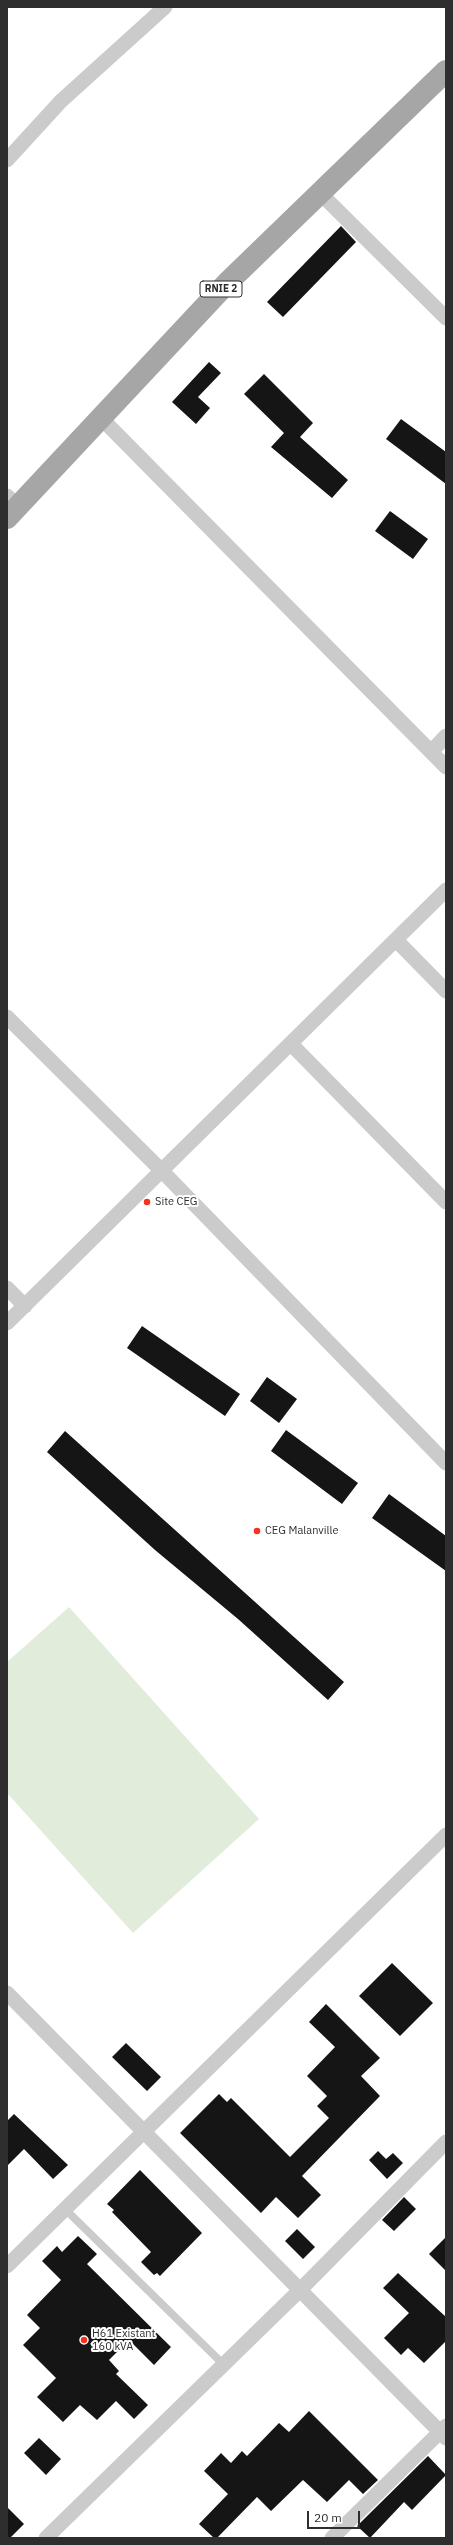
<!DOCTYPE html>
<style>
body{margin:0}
#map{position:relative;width:453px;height:2545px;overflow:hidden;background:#fff;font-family:"IBM Plex Sans",sans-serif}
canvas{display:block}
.frame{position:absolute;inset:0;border:8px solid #2e2e2e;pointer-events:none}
.scale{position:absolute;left:307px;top:2511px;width:53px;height:18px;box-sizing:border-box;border:2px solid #2e2e2e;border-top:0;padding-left:5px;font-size:12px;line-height:14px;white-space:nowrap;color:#2e2e2e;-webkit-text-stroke:3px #fff;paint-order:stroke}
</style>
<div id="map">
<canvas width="453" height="2545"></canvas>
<div class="frame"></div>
<div class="scale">20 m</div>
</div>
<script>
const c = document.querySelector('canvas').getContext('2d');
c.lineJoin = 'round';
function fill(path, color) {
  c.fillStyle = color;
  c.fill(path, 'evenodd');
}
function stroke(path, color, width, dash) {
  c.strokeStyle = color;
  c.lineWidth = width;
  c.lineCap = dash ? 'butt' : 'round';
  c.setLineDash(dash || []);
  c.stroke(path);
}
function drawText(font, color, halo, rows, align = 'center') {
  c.font = font + ' "IBM Plex Sans",sans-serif';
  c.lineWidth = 4;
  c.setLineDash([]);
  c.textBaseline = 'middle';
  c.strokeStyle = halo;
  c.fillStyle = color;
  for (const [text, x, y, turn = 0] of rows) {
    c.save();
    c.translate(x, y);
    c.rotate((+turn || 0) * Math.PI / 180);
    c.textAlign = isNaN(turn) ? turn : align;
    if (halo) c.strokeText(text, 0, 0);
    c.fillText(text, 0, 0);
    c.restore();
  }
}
const green = new Path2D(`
 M 69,1607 L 259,1819 L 133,1933 L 7,1793 L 7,1662 Z`);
const building = new Path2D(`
 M 341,226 L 356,242 L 283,317 L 267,302 Z
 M 209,362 L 221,373 L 198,397 L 210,408 L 196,424 L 172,402 Z
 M 264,374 L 313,423 L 300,437 L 348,480 L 332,498 L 271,447 L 284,433 L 244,394 Z
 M 401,419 L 446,452 L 446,484 L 386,439 Z
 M 390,511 L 428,539 L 413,559 L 375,531 Z
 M 142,1326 L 240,1394 L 225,1416 L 127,1348 Z
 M 267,1377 L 297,1399 L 279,1423 L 250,1401 Z
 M 286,1430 L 358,1483 L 342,1504 L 271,1451 Z
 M 65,1431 L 344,1682 L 328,1700 L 238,1619 L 155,1550 L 47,1452 Z
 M 389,1494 L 446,1536 L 446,1571 L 372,1518 Z
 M 392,1963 L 433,2003 L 400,2036 L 359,1996 Z
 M 326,2004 L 380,2058 L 361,2076 L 380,2096 L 302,2176 L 321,2195 L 298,2218 L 276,2197 L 261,2213 L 180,2133 L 219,2094 L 227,2102 L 231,2098 L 290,2157 L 329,2118 L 317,2106 L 327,2096 L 307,2076 L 335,2047 L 309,2022 Z
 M 126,2043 L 161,2077 L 147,2091 L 112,2057 Z
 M 14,2114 L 68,2165 L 53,2179 L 24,2149 L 7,2166 L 7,2121 Z
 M 378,2151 L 386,2159 L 393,2153 L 403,2163 L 387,2179 L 369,2160 Z
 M 140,2170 L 202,2233 L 160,2276 L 157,2273 L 154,2275 L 141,2262 L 151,2252 L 112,2212 L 114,2210 L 107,2204 Z
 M 404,2197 L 416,2209 L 394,2231 L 382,2220 Z
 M 297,2229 L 315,2247 L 303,2259 L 285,2241 Z
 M 78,2236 L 97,2254 L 87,2264 L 171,2347 L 154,2365 L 129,2340 L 109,2360 L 119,2371 L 116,2374 L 148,2405 L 134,2419 L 116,2401 L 97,2420 L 80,2405 L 63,2422 L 37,2397 L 56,2378 L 23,2345 L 40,2328 L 27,2315 L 61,2280 L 42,2261 L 57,2246 L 62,2252 Z
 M 446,2237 L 446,2271 L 429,2254 Z
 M 398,2273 L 446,2317 L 446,2341 L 424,2363 L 408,2348 L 401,2355 L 384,2338 L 409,2313 L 383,2288 Z
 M 309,2411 L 378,2480 L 363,2494 L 349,2480 L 327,2502 L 303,2480 L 271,2511 L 257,2497 L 217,2538 L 214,2538 L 199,2524 L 228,2494 L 204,2471 L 221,2453 L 231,2463 L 242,2451 L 247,2456 L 279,2423 L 289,2432 Z
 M 39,2438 L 61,2459 L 46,2475 L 24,2453 Z
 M 428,2456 L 446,2475 L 412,2510 L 404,2502 L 370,2538 L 357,2526 Z
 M 7,2507 L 24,2524 L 10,2538 L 7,2538 Z`);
const service = new Path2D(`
 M 65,2209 L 223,2364`);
const minor = new Path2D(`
 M 7,160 L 61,101 L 165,7
 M 319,192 L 446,318
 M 100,417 L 446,767
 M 7,496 L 18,506
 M 431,752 L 446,736
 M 396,940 L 446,991
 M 7,1017 L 163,1172 L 446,1463
 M 291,1044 L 446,1202
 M 7,1288 L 25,1306
 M 7,1323 L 446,890
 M 7,1993 L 446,2438
 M 7,2266 L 446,1835
 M 46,2538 L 300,2290 L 446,2142
 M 332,2538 L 446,2426`);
const primary = new Path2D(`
 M 7,518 L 227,283 L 446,71`);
const markers = [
 [147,1202,4,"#f6321e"],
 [257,1531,4,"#f6321e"],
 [84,2340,4,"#f6321e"]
];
const shields = [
 [221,289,42]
];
const shieldNames = [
 ["RNIE 2",221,289]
];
const poiNames = [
 ["Site CEG",155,1202],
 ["CEG Malanville",265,1531],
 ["H61 Existant",92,2334],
 ["160 kVA",92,2347]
];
fill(green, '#e1edda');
fill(building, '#151515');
stroke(service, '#cbcbcb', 8);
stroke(minor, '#cbcbcb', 15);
stroke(primary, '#a6a6a6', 22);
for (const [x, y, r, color] of markers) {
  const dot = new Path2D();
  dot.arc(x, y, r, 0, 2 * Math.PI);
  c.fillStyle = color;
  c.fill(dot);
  stroke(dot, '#fff', 1.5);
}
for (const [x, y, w] of shields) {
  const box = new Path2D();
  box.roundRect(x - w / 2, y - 8, w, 16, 3);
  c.fillStyle = '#fff';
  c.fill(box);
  stroke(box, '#2e2e2e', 1);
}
drawText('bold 10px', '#2e2e2e', null, shieldNames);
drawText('11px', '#2e2e2e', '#fff', poiNames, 'left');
</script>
